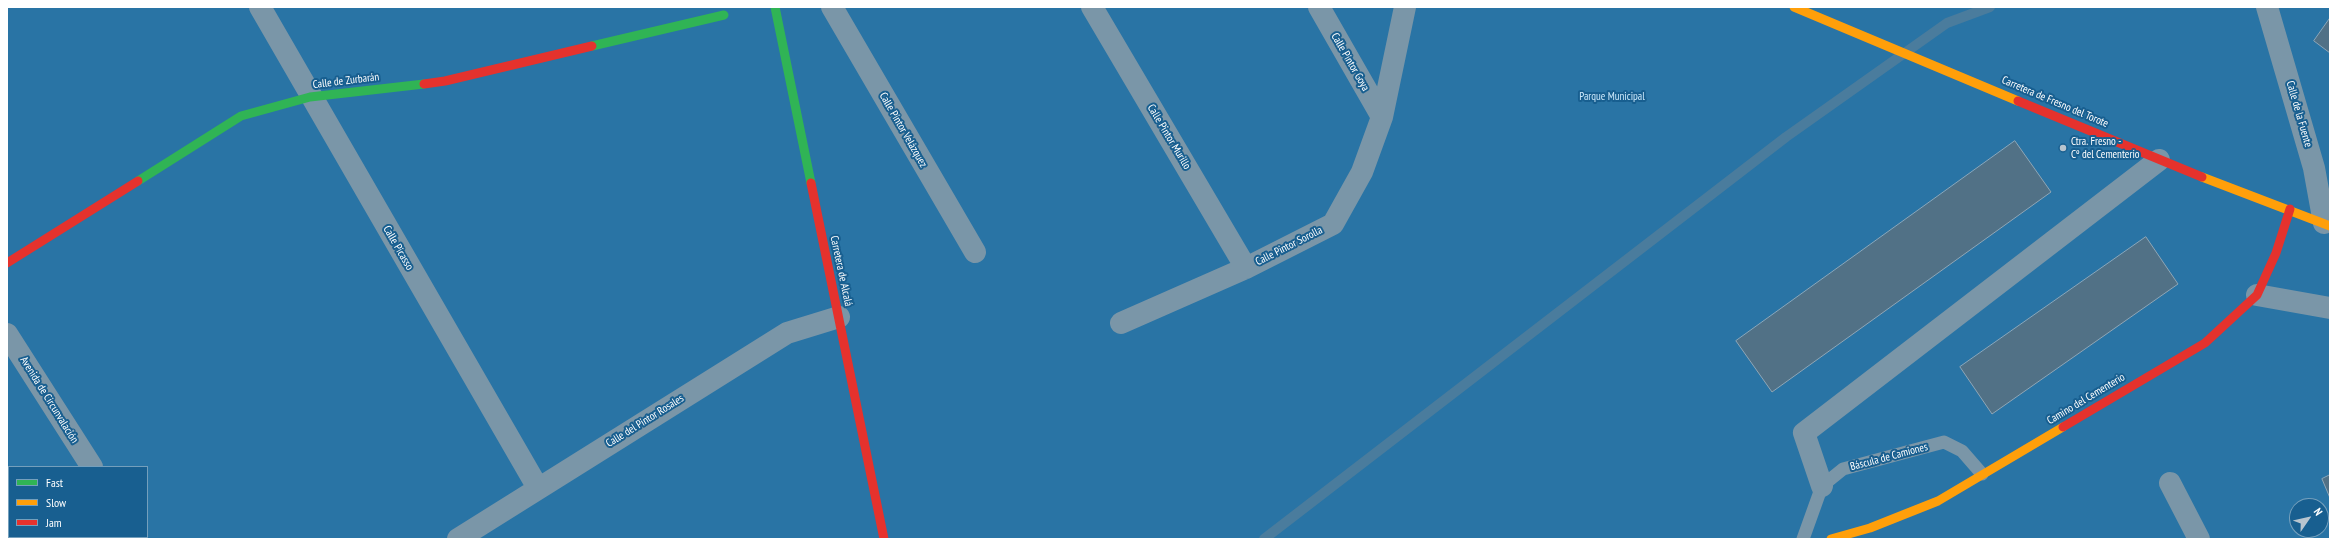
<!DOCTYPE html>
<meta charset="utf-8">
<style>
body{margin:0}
#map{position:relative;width:2337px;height:546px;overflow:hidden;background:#335a75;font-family:"PT Sans Narrow",sans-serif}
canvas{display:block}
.frame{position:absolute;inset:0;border:8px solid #fff;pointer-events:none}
.legend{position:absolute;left:8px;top:466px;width:140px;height:72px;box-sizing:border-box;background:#185f90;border:1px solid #749fbc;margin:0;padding:5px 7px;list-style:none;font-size:12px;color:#fff}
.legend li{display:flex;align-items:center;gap:8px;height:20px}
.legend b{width:20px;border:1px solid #749fbc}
.north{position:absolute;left:2289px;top:498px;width:40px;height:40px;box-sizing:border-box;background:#185f90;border:1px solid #749fbc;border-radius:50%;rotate:56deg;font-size:11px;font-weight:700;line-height:16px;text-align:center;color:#fff}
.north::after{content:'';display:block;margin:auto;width:14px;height:18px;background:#b8c5cf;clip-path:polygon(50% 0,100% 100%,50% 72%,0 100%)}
</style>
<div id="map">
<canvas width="2337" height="546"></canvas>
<div class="frame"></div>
<ul class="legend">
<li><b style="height:5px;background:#30b455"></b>Fast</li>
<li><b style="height:5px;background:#ff9f0a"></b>Slow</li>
<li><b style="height:5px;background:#e5322d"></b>Jam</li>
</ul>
<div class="north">N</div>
</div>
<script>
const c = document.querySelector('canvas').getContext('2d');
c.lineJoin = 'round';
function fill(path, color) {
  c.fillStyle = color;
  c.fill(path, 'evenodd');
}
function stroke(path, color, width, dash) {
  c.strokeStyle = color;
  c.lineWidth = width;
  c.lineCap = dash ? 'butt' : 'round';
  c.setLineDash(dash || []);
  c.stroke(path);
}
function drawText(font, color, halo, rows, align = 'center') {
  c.font = font + ' "PT Sans Narrow",sans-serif';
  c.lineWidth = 4;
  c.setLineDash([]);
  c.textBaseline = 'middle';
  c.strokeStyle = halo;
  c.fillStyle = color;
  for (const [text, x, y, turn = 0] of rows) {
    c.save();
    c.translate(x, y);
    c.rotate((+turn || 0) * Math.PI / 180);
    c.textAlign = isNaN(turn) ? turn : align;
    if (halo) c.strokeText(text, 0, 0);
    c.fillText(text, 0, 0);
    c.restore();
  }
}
const green = new Path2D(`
 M 7,7 L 2330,7 L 2330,539 L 7,539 ZM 9,467 L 147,467 L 147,537 L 9,537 ZM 2297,506 L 2321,506 L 2321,530 L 2297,530 Z`);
const stream = new Path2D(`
 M 1264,539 L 1786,137 L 1947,23 L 1990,7`);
const building = new Path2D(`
 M 2330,18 L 2330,53 L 2314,41 Z
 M 2015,141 L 2051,192 L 1772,392 L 1736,341 Z
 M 2146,237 L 2178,284 L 1992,414 L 1960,367 Z
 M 2330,475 L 2330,498 L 2322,479 Z`);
const lane = new Path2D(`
 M 1803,539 L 1822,486 L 1843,469 L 1944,442 L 1962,451 L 1982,474`);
const street = new Path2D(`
 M 260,7 L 538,488
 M 832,7 L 975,252
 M 1092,7 L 1246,268
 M 1319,7 L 1382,117
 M 2267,7 L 2314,168 L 2324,223
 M 2257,295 L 2330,308
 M 1121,323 L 1246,268 L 1333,224 L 1362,172 L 1382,117 L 1405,7
 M 7,334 L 92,467
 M 2170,483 L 2199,539
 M 1822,486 L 1804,433 L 2159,160
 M 136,537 L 137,539
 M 458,539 L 787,333 L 839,317`);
const fast = new Path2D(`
 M 775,7 L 811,183
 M 592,46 L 724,15
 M 138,181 L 241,116 L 310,97 L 424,84`);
const slow = new Path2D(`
 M 1794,7 L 2018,101
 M 2202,177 L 2330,226
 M 1831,539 L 1870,528 L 1938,501 L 2063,427`);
const jam = new Path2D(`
 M 424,84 L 445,81 L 592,46
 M 2018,101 L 2202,177
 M 811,183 L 884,539
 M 7,263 L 138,181
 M 2063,427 L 2205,343 L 2257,295 L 2276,253 L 2290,209`);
const markers = [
 [2063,148,4,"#b8c5cf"]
];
const streetNames = [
 ["Calle Pintor Goya",1350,62,60],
 ["Calle de Zurbarán",346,81,-7],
 ["Carretera de Fresno del Torote",2055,102,23],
 ["Calle de la Fuente",2299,114,74],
 ["Calle Pintor Velázquez",903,130,60],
 ["Calle Pintor Murillo",1169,137,59],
 ["Calle Pintor Sorolla",1289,246,-27],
 ["Calle Picasso",398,248,60],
 ["Carretera de Alcalá",841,271,78],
 ["Camino del Cementerio",2086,399,-31],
 ["Avenida de Circunvalación",49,400,58],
 ["Calle del Pintor Rosales",645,421,-32],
 ["Báscula de Camiones",1889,457,-15]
];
const parkNames = [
 ["Parque Municipal",1612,97]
];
const poiNames = [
 ["Ctra. Fresno -",2071,142],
 ["Cº del Cementerio",2071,155]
];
fill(green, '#2974a5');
stroke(stream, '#4a7c9d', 10);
fill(building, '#517186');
stroke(building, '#8fa6b6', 1);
stroke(lane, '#7a96a8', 13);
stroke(street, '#7a96a8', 22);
stroke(fast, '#30b455', 9);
stroke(slow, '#ff9f0a', 9);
stroke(jam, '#e5322d', 9);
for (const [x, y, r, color] of markers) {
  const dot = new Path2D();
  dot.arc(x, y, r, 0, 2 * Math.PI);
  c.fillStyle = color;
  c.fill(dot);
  stroke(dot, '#185f90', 1.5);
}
drawText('11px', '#fff', '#185f90', streetNames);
drawText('11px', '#cbe8fb', '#185f90', parkNames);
drawText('11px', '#fff', '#185f90', poiNames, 'left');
</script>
